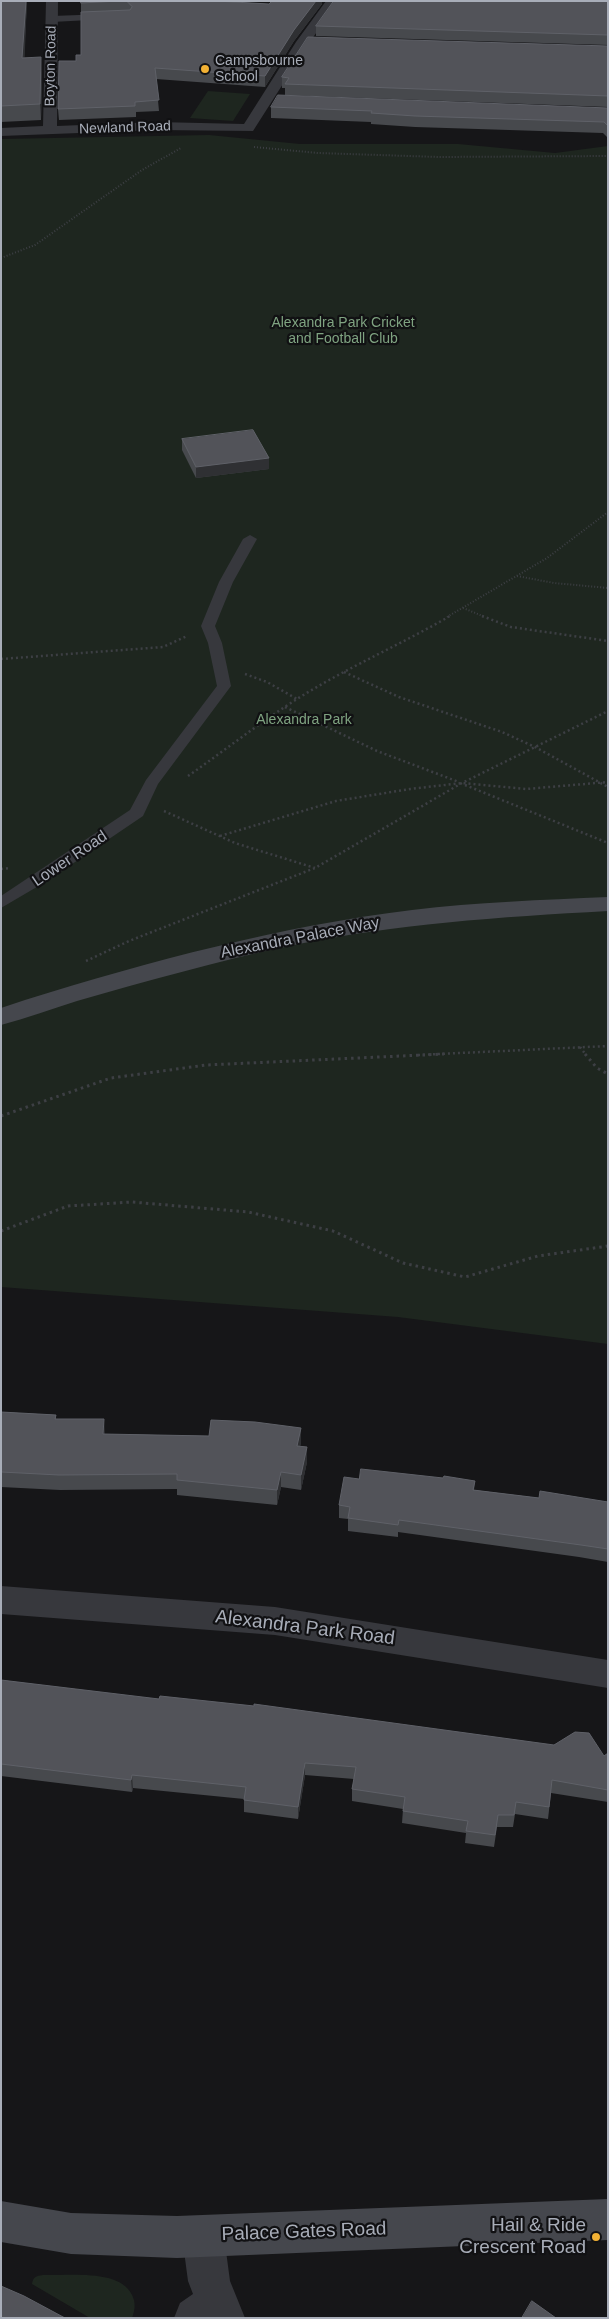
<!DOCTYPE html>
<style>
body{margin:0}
#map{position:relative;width:609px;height:2319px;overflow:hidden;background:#161618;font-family:Helvetica,sans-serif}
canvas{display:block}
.frame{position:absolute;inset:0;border:2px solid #a8adb8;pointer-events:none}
</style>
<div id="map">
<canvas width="609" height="2319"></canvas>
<div class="frame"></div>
</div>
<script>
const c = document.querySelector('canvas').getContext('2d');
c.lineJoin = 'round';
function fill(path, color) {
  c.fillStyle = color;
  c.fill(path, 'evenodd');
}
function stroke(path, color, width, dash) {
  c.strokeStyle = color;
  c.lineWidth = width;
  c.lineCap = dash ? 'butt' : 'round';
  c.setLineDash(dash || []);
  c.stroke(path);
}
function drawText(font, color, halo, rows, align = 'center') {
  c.font = font + ' Helvetica,sans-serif';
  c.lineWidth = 4.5;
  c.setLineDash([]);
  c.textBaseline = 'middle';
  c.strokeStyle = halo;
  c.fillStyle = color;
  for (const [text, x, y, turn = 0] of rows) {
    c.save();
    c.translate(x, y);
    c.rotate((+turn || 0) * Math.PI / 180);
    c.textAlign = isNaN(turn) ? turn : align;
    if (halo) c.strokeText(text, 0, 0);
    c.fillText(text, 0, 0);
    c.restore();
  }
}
const green = new Path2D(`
 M 208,91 L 250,94 L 233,121 L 190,118 Z
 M 209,135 L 300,144 L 458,144 L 555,153 L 608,146 L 608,1344 L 398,1317 L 1,1287 L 1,139 Z
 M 43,2275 C 69,2276 120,2269 132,2295 C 136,2303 135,2310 132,2318 L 90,2318 L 32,2284 C 33,2277 36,2276 43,2275 Z`);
const pathFar2 = new Path2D(`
 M 254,147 L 318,153 L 439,157 L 608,156
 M 1,258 L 35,245 L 142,170 L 181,148
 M 517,576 L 554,583 L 608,588
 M 463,608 L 485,617
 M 447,617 L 547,558 L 608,512`);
const pathFar1 = new Path2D(`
 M 482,616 L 511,627 L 608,641
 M 1,659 L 163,647 L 187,636
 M 344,672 L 399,697 L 502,732 L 535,747 L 608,787
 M 245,674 L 267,682 L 297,699
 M 285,707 L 377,751 L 459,782
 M 188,776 C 224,751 259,723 297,699 C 346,668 400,645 450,616
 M 465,785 L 608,843
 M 164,811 L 235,843 L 315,868
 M 220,836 L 336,801 L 410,789 L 462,783 L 526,789 L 608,782
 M 1,869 L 11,868
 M 86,961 L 129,941 L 315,868 L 462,783 L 608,711
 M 580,1047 L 586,1055
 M 418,1055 L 608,1046`);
const path = new Path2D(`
 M 585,1054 L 597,1068 L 608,1074
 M 1,1116 L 111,1078 L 206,1065 L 444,1054
 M 1,1231 L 68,1206 L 132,1202 L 248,1212 L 333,1231 L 403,1263 L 465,1277 L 538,1256 L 608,1246`);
const lane = new Path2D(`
 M 106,14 L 110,17 L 109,19 L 52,22 L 48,19 L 52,16 Z
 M 250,535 L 257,539 L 233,582 L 215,626 L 222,643 L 231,686 L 158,784 L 143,816 L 47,881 L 1,908 L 1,896 L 130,810 L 146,780 L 217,686 L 208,643 L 201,626 L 219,582 L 243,539 Z`);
const street = new Path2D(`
 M 46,1 L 58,1 L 57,126 L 157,122 L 244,124 L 296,42 L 326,1 L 339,1 L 309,43 L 253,131 L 157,130 L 1,136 L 1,128 L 43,126 Z
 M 1,1586 L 275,1607 L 608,1660 L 608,1688 L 275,1635 L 1,1614 Z
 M 203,2215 L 218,2221 L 224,2236 L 230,2281 L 245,2318 L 174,2318 L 180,2303 L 193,2294 L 188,2281 L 182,2236 L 188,2221 Z`);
const secondary = new Path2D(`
 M 608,897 L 608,911 C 499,917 396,924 289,946 C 218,961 147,981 77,1001 C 51,1009 27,1018 1,1025 L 1,1008 L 25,1000 C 151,961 281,926 412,910 C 477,902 542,900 608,897 Z
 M 608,2199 L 608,2240 L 177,2258 L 71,2254 L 1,2242 L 1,2201 L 71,2213 L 177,2216 Z`);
const wall = new Path2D(`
 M 1,1 L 27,1 L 24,58 L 42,73 L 41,120 L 1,122 Z
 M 81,1 L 216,1 L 269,4 L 322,4 L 294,41 L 265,87 L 156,79 L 159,111 L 136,112 L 136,117 L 59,120 L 58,109 L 76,61 L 81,55 Z
 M 608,1 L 608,45 L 316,36 L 316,26 Z
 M 608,46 L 608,107 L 285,95 L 285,88 L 282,88 L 282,77 Z
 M 271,107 L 608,108 L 608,137 L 607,137 L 603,133 L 415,127 L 371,124 L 371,122 L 271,118 Z
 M 182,439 L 269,469 L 196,478 L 182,450 Z
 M 1,1412 L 56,1415 L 56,1419 L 105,1434 L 209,1436 L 301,1428 L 301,1443 L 300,1446 L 307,1462 L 301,1490 L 281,1487 L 277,1505 L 177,1495 L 177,1489 L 60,1490 L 1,1487 Z
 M 443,1478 L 475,1481 L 474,1490 L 539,1498 L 608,1502 L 608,1562 L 579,1557 L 398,1532 L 398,1537 L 348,1531 L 348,1519 L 339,1518 L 339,1505 L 359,1479 Z
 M 1,1680 L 604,1756 L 608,1753 L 608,1802 L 551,1793 L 548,1819 L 515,1814 L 513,1827 L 497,1827 L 494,1847 L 465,1843 L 466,1833 L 402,1823 L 403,1809 L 352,1801 L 352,1789 L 354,1779 L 305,1775 L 298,1819 L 244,1812 L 244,1799 L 133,1788 L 132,1792 L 1,1776 Z`);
const shadedWall = new Path2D(`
 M 26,1 L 27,1 L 24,73 L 22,58 Z
 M 316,1 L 322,1 L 322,4 L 294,41 L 265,87 L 265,76 L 294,30 Z
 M 41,57 L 42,73 L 41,120 L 40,104 Z
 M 608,126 L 608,137 L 607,137 L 607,126 Z
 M 269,458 L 269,469 L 196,478 L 196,467 Z
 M 104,1419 L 105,1434 L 103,1434 Z
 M 301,1428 L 301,1443 L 297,1461 L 297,1446 Z
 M 307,1447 L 307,1462 L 301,1490 L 301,1475 Z
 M 281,1472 L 281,1487 L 277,1505 L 277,1490 Z
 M 305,1763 L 305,1775 L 298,1819 L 298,1807 Z
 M 132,1775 L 133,1788 L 132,1792 L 131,1780 Z`);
const building = new Path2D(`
 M 1,1 L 26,1 L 22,58 L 41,57 L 40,104 L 1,106 Z
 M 81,1 L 119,1 L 81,3 Z
 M 127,1 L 216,1 L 269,4 L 272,1 L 316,1 L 294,30 L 265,76 L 155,68 L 159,100 L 135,102 L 135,106 L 58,109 L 59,61 L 76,61 L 76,55 L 81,55 L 81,12 L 130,10 L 132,7 Z
 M 334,1 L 608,1 L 608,35 L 316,26 Z
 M 308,37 L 608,46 L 608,96 L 285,84 L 289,78 L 282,77 Z
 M 278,95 L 608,108 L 608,126 L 604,122 L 415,116 L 371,113 L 372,111 L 271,107 Z
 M 253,430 L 269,458 L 196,467 L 182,439 Z
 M 1,1412 L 56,1415 L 55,1419 L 104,1419 L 103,1434 L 209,1436 L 211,1420 L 255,1422 L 301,1428 L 297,1446 L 307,1447 L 301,1475 L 281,1472 L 277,1490 L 177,1480 L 177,1474 L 59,1475 L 1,1472 Z
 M 361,1469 L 443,1478 L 444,1476 L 475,1481 L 473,1490 L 539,1498 L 540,1491 L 608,1502 L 608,1549 L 581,1545 L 399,1520 L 398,1525 L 348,1518 L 350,1507 L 339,1505 L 344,1477 L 359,1479 Z
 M 1,1680 L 159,1699 L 160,1696 L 254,1706 L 254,1704 L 554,1745 L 575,1732 L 589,1733 L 604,1756 L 608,1753 L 608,1790 L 552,1780 L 549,1807 L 516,1802 L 514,1815 L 498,1815 L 495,1835 L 466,1831 L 468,1821 L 403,1811 L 405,1797 L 352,1789 L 356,1767 L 305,1763 L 298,1807 L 244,1800 L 246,1787 L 132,1775 L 131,1780 L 1,1764 Z
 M 1,2286 L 24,2296 L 65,2318 L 1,2318 Z
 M 532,2301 L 556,2318 L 522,2318 Z`);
const markers = [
 [205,69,5,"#f2b134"],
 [596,2237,5,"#f2b134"]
];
const farPoinames = [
 ["Campsbourne",215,61],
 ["School",215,77]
];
const farStreetnames = [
 ["Boyton Road",51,66,-89],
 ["Newland Road",125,128,-2]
];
const farParknames = [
 ["Alexandra Park Cricket",343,323],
 ["and Football Club",343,339],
 ["Alexandra Park",304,720]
];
const streetNames = [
 ["Lower Road",70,859,-34],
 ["Alexandra Palace Way",300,938,-11]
];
const nearStreetnames = [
 ["Alexandra Park Road",305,1628,7],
 ["Palace Gates Road",304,2232,-2]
];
const nearPoinames = [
 ["Hail & Ride",586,2226],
 ["Crescent Road",586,2248]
];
fill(green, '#1e261f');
stroke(pathFar2, '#3d3f44', 2, [1, 2]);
stroke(pathFar1, '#3d3f44', 2.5, [2, 3]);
stroke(path, '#3d3f44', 3, [2.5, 4]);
fill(lane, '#37383d');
fill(street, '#37383d');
fill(secondary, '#45474d');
fill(wall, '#47494d');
fill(shadedWall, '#2f3033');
fill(building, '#525359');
stroke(building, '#5f6168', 1);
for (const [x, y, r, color] of markers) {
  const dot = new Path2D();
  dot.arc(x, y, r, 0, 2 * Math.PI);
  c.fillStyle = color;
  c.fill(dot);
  stroke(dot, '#111113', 2);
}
drawText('14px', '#a8adb8', '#111113', farPoinames, 'left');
drawText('14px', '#a8adb8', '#111113', farStreetnames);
drawText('14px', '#7fa381', '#111113', farParknames);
drawText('16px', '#a8adb8', '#111113', streetNames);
drawText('19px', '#a8adb8', '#111113', nearStreetnames);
drawText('19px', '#a8adb8', '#111113', nearPoinames, 'right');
</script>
